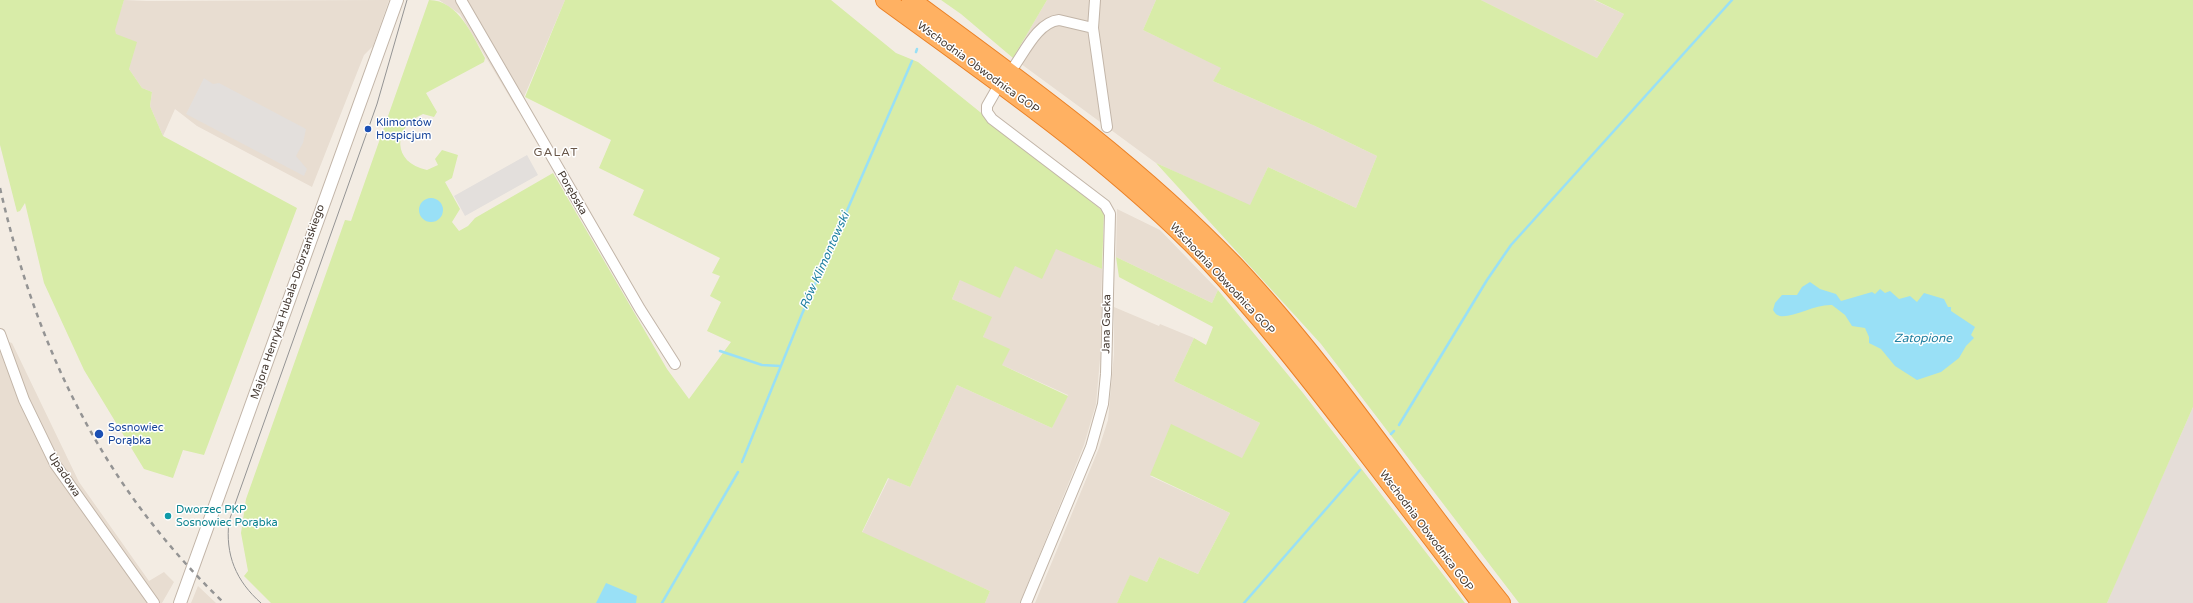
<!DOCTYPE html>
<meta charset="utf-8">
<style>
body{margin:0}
canvas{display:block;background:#f3ece3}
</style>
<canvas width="2193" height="603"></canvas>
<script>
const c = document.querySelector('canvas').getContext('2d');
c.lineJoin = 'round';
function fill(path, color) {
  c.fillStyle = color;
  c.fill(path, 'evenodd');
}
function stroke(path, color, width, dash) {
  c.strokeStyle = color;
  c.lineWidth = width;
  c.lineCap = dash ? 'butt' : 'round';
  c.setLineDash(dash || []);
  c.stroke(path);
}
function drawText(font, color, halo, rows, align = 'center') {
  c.font = font + ' "Varela Round",sans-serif';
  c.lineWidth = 3;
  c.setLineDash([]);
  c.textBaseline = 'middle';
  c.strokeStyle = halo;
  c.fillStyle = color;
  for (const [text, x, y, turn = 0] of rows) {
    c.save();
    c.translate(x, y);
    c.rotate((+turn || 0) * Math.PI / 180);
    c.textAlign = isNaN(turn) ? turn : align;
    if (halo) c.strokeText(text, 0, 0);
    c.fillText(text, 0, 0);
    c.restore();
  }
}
const residential = new Path2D(`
 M 124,0 L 147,1 L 389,0 L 373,46 L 364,55 L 312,187 L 197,126 L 175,109 L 163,136 L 150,106 L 152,92 L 142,88 L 129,69 L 116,34 L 114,30 Z
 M 439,0 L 565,0 L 518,111 L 460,14 Z
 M 1047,0 L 1156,0 L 1143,30 L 1222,68 L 1213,81 L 1315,126 L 1377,156 L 1356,208 L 1268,167 L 1250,206 L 1156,163 L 1013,58 Z
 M 1481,0 L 1594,0 L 1624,14 L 1597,58 Z
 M 1117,209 L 1160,230 L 1218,290 L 1212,303 L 1116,257 Z
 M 1056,248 L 1102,269 L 1100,359 L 1096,404 L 1084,445 L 1020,603 L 985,603 L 990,591 L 862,533 L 889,478 L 910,487 L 957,385 L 1052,428 L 1068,395 L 1002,365 L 983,337 L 991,317 L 952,299 L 960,280 L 1015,266 Z
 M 1114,307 L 1159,326 L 1160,324 L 1194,338 L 1174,381 L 1260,423 L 1242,459 L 1150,476 L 1230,513 L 1198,574 L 1159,557 L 1147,582 L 1130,576 L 1117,603 L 1035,603 L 1099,448 L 1108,420 L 1114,354 Z
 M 0,339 L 12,343 L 79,482 L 149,581 L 164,572 L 174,582 L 162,603 L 0,603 Z
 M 198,586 L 216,603 L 191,603 Z`);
const industrial = new Path2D(`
 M 2193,407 L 2193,603 L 2107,603 L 2120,572 Z`);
const green = new Path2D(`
 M 0,0 L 124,0 L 115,30 L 116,34 L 137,42 L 129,69 L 142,88 L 152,92 L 150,106 L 163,136 L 297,208 L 204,455 L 183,450 L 173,478 L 144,469 L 84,370 L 44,283 L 25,203 L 20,211 L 17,212 L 0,145 Z
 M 429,0 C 458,0 473,36 485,58 L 484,62 L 426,93 L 437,112 L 434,117 L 423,114 C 392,127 392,163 427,170 L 438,165 L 435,159 L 442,150 L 458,155 L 452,178 L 445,182 L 460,209 L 452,222 L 459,231 L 468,226 L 475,218 L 553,173 L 667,369 L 689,399 L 731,342 L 707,331 L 721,302 L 710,296 L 720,276 L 712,273 L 720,258 L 633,215 L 644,190 L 599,168 L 611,140 L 525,97 L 565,0 L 831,0 L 896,53 L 918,62 L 1104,212 L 1102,269 L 1056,249 L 1042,279 L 1015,266 L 1000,298 L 960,280 L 952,299 L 992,317 L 983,337 L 1010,349 L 1002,365 L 1068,396 L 1052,428 L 957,385 L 910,487 L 888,478 L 862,532 L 990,591 L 985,603 L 271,603 L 244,576 L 248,571 L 241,533 L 246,499 L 345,220 L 351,221 Z
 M 941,0 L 1047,0 L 1013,58 L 961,14 Z
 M 1156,0 L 1481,0 L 1597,58 L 1624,14 L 1595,0 L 2193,0 L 2193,407 L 2107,603 L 1519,603 L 1321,344 L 1156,163 L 1250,205 L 1268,167 L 1356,208 L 1377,156 L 1315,126 L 1213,81 L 1221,68 L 1143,30 Z
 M 1116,257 L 1212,303 L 1218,290 L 1303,393 L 1465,603 L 1117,603 L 1130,575 L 1147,582 L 1159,557 L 1198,574 L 1230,513 L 1150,475 L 1171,424 L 1242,458 L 1260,423 L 1174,381 L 1194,338 L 1206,345 L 1213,327 L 1119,277 Z`);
const parking = new Path2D(`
 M 204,78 L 213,84 L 219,83 L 306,129 L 303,143 L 296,156 L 307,169 L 304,176 L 186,114 Z
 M 527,155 L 538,175 L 465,216 L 454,196 Z`);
const water = new Path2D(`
 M419 210a12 12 0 1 1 24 0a12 12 0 1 1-24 0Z
 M 1810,282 L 1820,289 L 1836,294 L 1841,301 L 1872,292 L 1875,294 L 1880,289 L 1885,293 L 1890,291 L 1899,299 L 1910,296 L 1917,302 L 1924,293 L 1944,299 L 1948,307 L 1951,307 L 1951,311 L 1975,327 L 1971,335 L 1974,338 L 1966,346 L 1959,358 L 1941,372 L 1917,380 L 1895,366 L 1881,349 L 1869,343 L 1869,337 L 1865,328 L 1852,326 L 1845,315 L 1832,305 C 1815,304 1793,318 1780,316 C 1776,315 1775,313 1773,310 L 1775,303 L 1782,295 L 1797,295 L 1802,287 Z
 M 606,583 L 637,596 L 636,603 L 596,603 Z`);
const stream = new Path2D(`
 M 916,52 L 917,49
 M 720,351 L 762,365 L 780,366
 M 1399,425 L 1487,280 L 1511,245 L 1732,0
 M 1391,434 L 1394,431
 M 742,462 L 802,314 L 912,61
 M 662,603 L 738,472
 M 1244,603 L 1360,470`);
const minor = new Path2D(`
 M 461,0 L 640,309 L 675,364
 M 1095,0 L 1093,28 L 1107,127
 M 1015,65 C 1026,49 1039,22 1059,20 L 1093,28
 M 995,92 L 987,106 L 987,112 L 992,119 L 1105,205 L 1110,214 L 1106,374 L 1103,404 L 1091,447 L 1026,603
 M 0,334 L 24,400 L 55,464 L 154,603`);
const tertiary = new Path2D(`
 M 180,603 L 397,0`);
const motorway = new Path2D(`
 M 885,0 C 996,81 1110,159 1206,258 C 1260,315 1308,377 1356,439 C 1398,494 1440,548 1481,603
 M 911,0 C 1024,83 1137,164 1234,265 C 1333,370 1411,491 1501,603`);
const tram = new Path2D(`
 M 261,603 C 236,581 225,555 229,521 L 377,104 L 407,0`);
const rail = new Path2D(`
 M 0,188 C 37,350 103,487 224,603`);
const markers = [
 [368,129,4,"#1a4fb4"],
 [99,434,5,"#1a4fb4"],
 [168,516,4,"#0f9aa8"]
];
const streetNames = [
 ["Wschodnia Obwodnica GOP",978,68,36],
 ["Porębska",572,193,60],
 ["Wschodnia Obwodnica GOP",1222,279,47],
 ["Majora Henryka Hubala-Dobrzańskiego",288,302,-71],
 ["Jana Gacka",1107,324,-89],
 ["Upadowa",64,475,57],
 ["Wschodnia Obwodnica GOP",1426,531,53]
];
const transitNames = [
 ["Klimontów",376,123],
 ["Hospicjum",376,136],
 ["Sosnowiec",108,428],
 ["Porąbka",108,441]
];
const cultureNames = [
 ["Dworzec PKP",176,510],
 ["Sosnowiec Porąbka",176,523]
];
const neighbourhoodNames = [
 ["GALAT",556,153]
];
const waterNames = [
 ["Rów Klimontowski",825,261,-66],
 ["Zatopione",1923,339]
];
fill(residential, '#e8ddd1');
fill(industrial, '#e5ddd8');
fill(green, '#d8eca8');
fill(parking, '#e3dfdc');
fill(water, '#99e0f6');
stroke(stream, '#99e0f6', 2.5);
stroke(minor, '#c2b5a8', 12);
stroke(tertiary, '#c2b5a8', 14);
stroke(motorway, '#eb8126', 20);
stroke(minor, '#fff', 10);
stroke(tertiary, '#fff', 12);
stroke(motorway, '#ffb162', 18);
stroke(tram, '#949494', 1);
stroke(rail, '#949494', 2.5, [5, 5]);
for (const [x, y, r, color] of markers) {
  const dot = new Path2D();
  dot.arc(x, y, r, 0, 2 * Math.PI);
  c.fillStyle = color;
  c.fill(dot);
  stroke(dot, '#fff', 1.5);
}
drawText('11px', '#463b33', '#fff', streetNames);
drawText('11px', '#164399', '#fff', transitNames, 'left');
drawText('11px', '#0d838f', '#fff', cultureNames, 'left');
c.letterSpacing = '1px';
drawText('12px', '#695749', '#fff', neighbourhoodNames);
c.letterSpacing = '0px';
drawText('italic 12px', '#2080a1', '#fff', waterNames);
</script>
